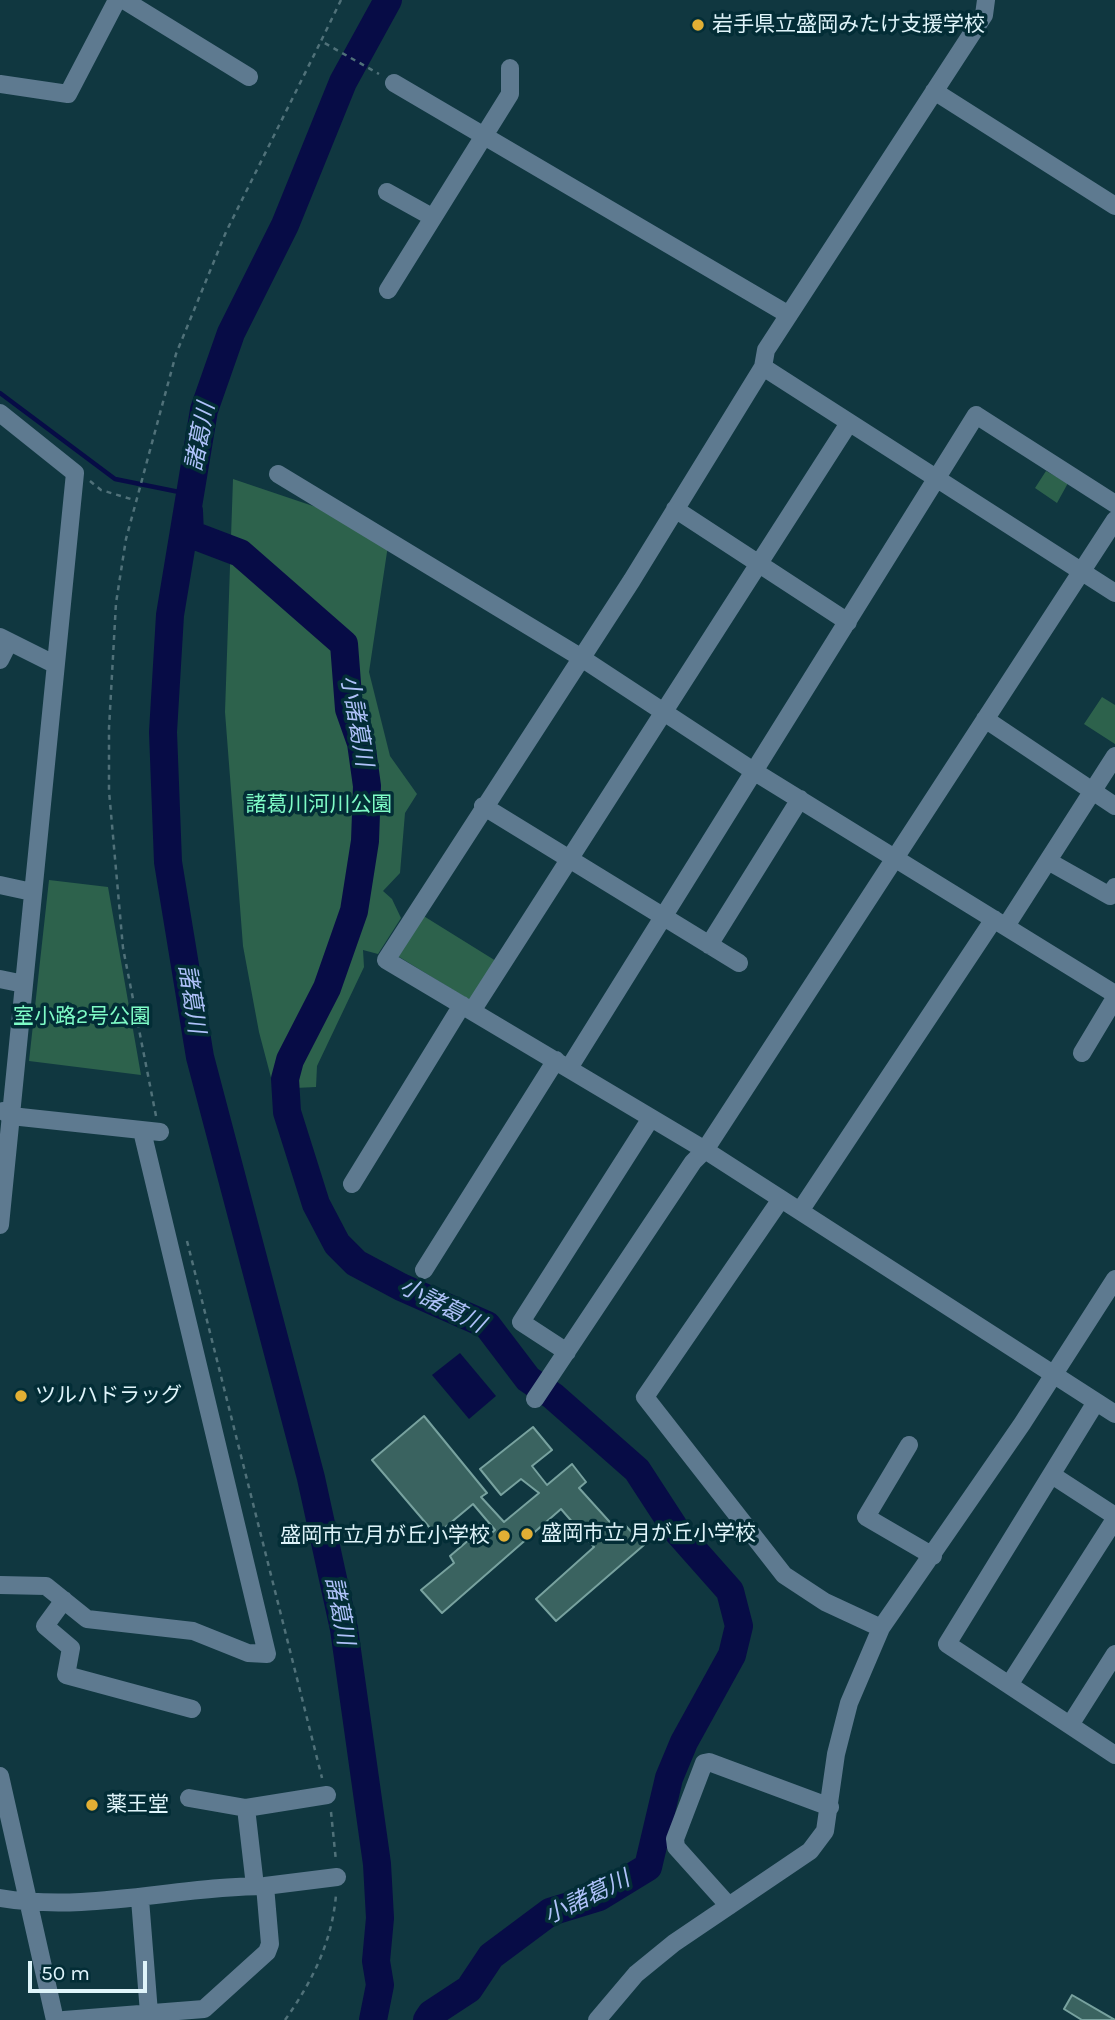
<!DOCTYPE html>
<meta charset="utf-8">
<style>
body{margin:0}
#map{position:relative;width:1115px;height:2020px;overflow:hidden;background:#103740;font-family:Karla,sans-serif}
canvas{display:block}
.scale{position:absolute;left:28px;top:1961px;width:119px;height:32px;box-sizing:border-box;border:4px solid #dff4fa;border-top:0;padding-left:9px;font-size:21px;line-height:24px;white-space:nowrap;color:#dff4fa;-webkit-text-stroke:5px #032d36;paint-order:stroke}
</style>
<div id="map">
<canvas width="1115" height="2020"></canvas>
<div class="scale">50 m</div>
</div>
<script>
const c = document.querySelector('canvas').getContext('2d');
c.lineJoin = 'round';
function fill(path, color) {
  c.fillStyle = color;
  c.fill(path, 'evenodd');
}
function stroke(path, color, width, dash) {
  c.strokeStyle = color;
  c.lineWidth = width;
  c.lineCap = dash ? 'butt' : 'round';
  c.setLineDash(dash || []);
  c.stroke(path);
}
function drawText(font, color, halo, rows, align = 'center') {
  c.font = font + ' Karla,"Noto Sans JP",sans-serif';
  c.lineWidth = 7;
  c.setLineDash([]);
  c.textBaseline = 'middle';
  c.strokeStyle = halo;
  c.fillStyle = color;
  for (const [text, x, y, turn = 0] of rows) {
    c.save();
    c.translate(x, y);
    c.rotate((+turn || 0) * Math.PI / 180);
    c.textAlign = isNaN(turn) ? turn : align;
    if (halo) c.strokeText(text, 0, 0);
    c.fillText(text, 0, 0);
    c.restore();
  }
}
const green = new Path2D(`
 M 1046,471 L 1068,483 L 1057,503 L 1035,488 Z
 M 233,479 L 390,532 L 369,672 L 390,756 L 417,794 L 405,813 L 400,873 L 383,891 L 392,899 L 401,918 L 378,954 L 363,950 L 364,967 L 317,1066 L 316,1087 L 274,1089 L 259,1032 L 243,946 L 225,712 Z
 M 1102,697 L 1115,705 L 1115,744 L 1084,724 Z
 M 49,880 L 108,887 L 141,1075 L 29,1061 Z
 M 422,915 L 496,961 L 471,1001 L 396,955 Z`);
const water = new Path2D(`
 M 460,1353 L 496,1396 L 469,1419 L 432,1375 Z`);
const stream = new Path2D(`
 M 0,393 L 115,479 L 189,494`);
const river = new Path2D(`
 M 189,511 L 190,534 L 240,553 L 344,644 L 349,709 L 361,743 L 367,786 L 365,841 L 354,911 L 327,988 L 290,1060 L 285,1079 L 287,1112 L 316,1204 L 337,1244 L 356,1263 L 401,1287 L 487,1325 L 528,1379 L 553,1396 L 637,1470 L 676,1530 L 730,1591 L 739,1626 L 732,1655 L 684,1742 L 669,1778 L 648,1867 L 599,1897 L 550,1912 L 491,1956 L 469,1989 L 431,2014 L 427,2020
 M 373,2020 L 380,1985 L 376,1961 L 380,1918 L 377,1864 L 344,1629 L 311,1478 L 200,1057 L 168,862 L 163,732 L 170,615 L 204,410 L 231,333 L 285,225 L 343,82 L 388,0`);
const building = new Path2D(`
 M 424,1416 L 487,1493 L 481,1497 L 504,1522 L 539,1493 L 521,1479 L 501,1495 L 480,1469 L 533,1427 L 552,1450 L 532,1466 L 547,1485 L 572,1464 L 586,1482 L 579,1488 L 617,1530 L 624,1524 L 644,1545 L 556,1621 L 536,1599 L 594,1547 L 561,1509 L 442,1613 L 421,1590 L 454,1563 L 450,1556 L 477,1533 L 484,1540 L 495,1530 L 473,1504 L 436,1535 L 372,1460 Z
 M 1072,1995 L 1115,2020 L 1082,2020 L 1064,2009 Z`);
const path = new Path2D(`
 M 341,0 L 321,41 L 379,74
 M 90,481 L 101,490 L 134,500
 M 156,1116 L 123,948 L 109,791 L 109,728 L 116,603 L 126,539 L 176,354 L 226,232 L 321,41
 M 187,1241 L 322,1778
 M 331,1812 L 336,1861
 M 285,2020 C 312,1982 332,1942 336,1895`);
const minor = new Path2D(`
 M 124,0 L 249,77
 M 986,0 L 984,15 L 766,350 L 763,367 L 632,580 L 386,960 L 705,1150 L 1115,1414
 M 394,83 L 789,315
 M 0,84 L 68,94 L 117,0
 M 934,91 L 1115,206
 M 387,192 L 432,217
 M 388,290 L 510,94 L 510,68
 M 763,367 L 1115,593
 M 0,413 L 75,473 L 0,1225
 M 278,474 L 580,657 L 755,772 L 1115,994
 M 675,509 L 848,622
 M 0,637 L 54,664
 M 0,660 L 9,642
 M 985,719 L 1115,806
 M 483,806 L 739,963
 M 1048,861 L 1110,896 L 1115,887
 M 0,885 L 32,892
 M 1006,926 L 1115,756
 M 709,945 L 800,799
 M 0,979 L 24,984
 M 472,1011 L 849,423
 M 1082,1053 L 1115,998
 M 569,1068 L 976,415 L 1115,504
 M 3,1111 L 11,1116 L 160,1132
 M 352,1184 L 462,1005
 M 781,1199 L 645,1397 L 784,1575 L 825,1602 L 881,1628
 M 800,1211 L 994,919
 M 424,1270 L 556,1060
 M 567,1352 L 521,1322 L 651,1118
 M 535,1399 L 693,1162 L 705,1150 L 1115,520
 M 1096,1402 L 947,1644 L 1115,1755
 M 909,1445 L 866,1517 L 933,1556
 M 1052,1475 L 1115,1516
 M 0,1585 L 46,1586 L 87,1619 L 193,1631 L 248,1653 L 267,1654 L 142,1131
 M 64,1600 L 45,1626 L 71,1648 L 66,1675 L 192,1709
 M 1009,1685 L 1115,1519
 M 1070,1725 L 1115,1654
 M 0,1776 L 55,2020
 M 189,1798 L 246,1808
 M 255,1886 L 246,1808 L 327,1795
 M 265,1886 L 337,1877
 M 0,1898 C 89,1913 177,1886 265,1886 L 270,1944 L 267,1952 L 204,2009 L 64,2020
 M 140,1899 L 149,2013
 M 729,1906 L 676,1847 L 675,1839 L 704,1763 L 709,1762 L 830,1807
 M 597,2020 L 636,1974 L 674,1943 L 810,1851 L 825,1831 L 836,1754 L 849,1703 L 881,1628 L 1022,1424 L 1115,1279`);
const markers = [
 [698,25,7,"#e2af34"],
 [21,1396,7,"#e2af34"],
 [527,1534,7,"#e2af34"],
 [504,1536,7,"#e2af34"],
 [92,1805,7,"#e2af34"]
];
const poiNames = [
 ["岩手県立盛岡みたけ支援学校",712,25],
 ["ツルハドラッグ",35,1396],
 ["盛岡市立 月が丘小学校",541,1534],
 ["盛岡市立月が丘小学校",490,1536,"right"],
 ["薬王堂",106,1805]
];
const parkNames = [
 ["諸葛川河川公園",319,805],
 ["室小路2号公園",82,1017]
];
const waterNames = [
 ["諸葛川",201,437,-79],
 ["小諸葛川",356,721,80],
 ["諸葛川",191,999,81],
 ["小諸葛川",442,1306,27],
 ["諸葛川",339,1611,79],
 ["小諸葛川",587,1898,-26]
];
fill(green, '#2d624c');
fill(water, '#070c46');
stroke(stream, '#070c46', 4.5);
stroke(river, '#070c46', 28);
fill(building, '#3a6360');
stroke(building, '#78a29f', 2);
stroke(path, '#507179', 2.5, [5, 5]);
stroke(minor, '#5e7a90', 18);
for (const [x, y, r, color] of markers) {
  const dot = new Path2D();
  dot.arc(x, y, r, 0, 2 * Math.PI);
  c.fillStyle = color;
  c.fill(dot);
  stroke(dot, '#032d36', 2.5);
}
drawText('21px', '#dff4fa', '#032d36', poiNames, 'left');
drawText('21px', '#7efbc6', '#032d36', parkNames);
drawText('italic 23px', '#afc2fa', '#032d36', waterNames);
</script>
